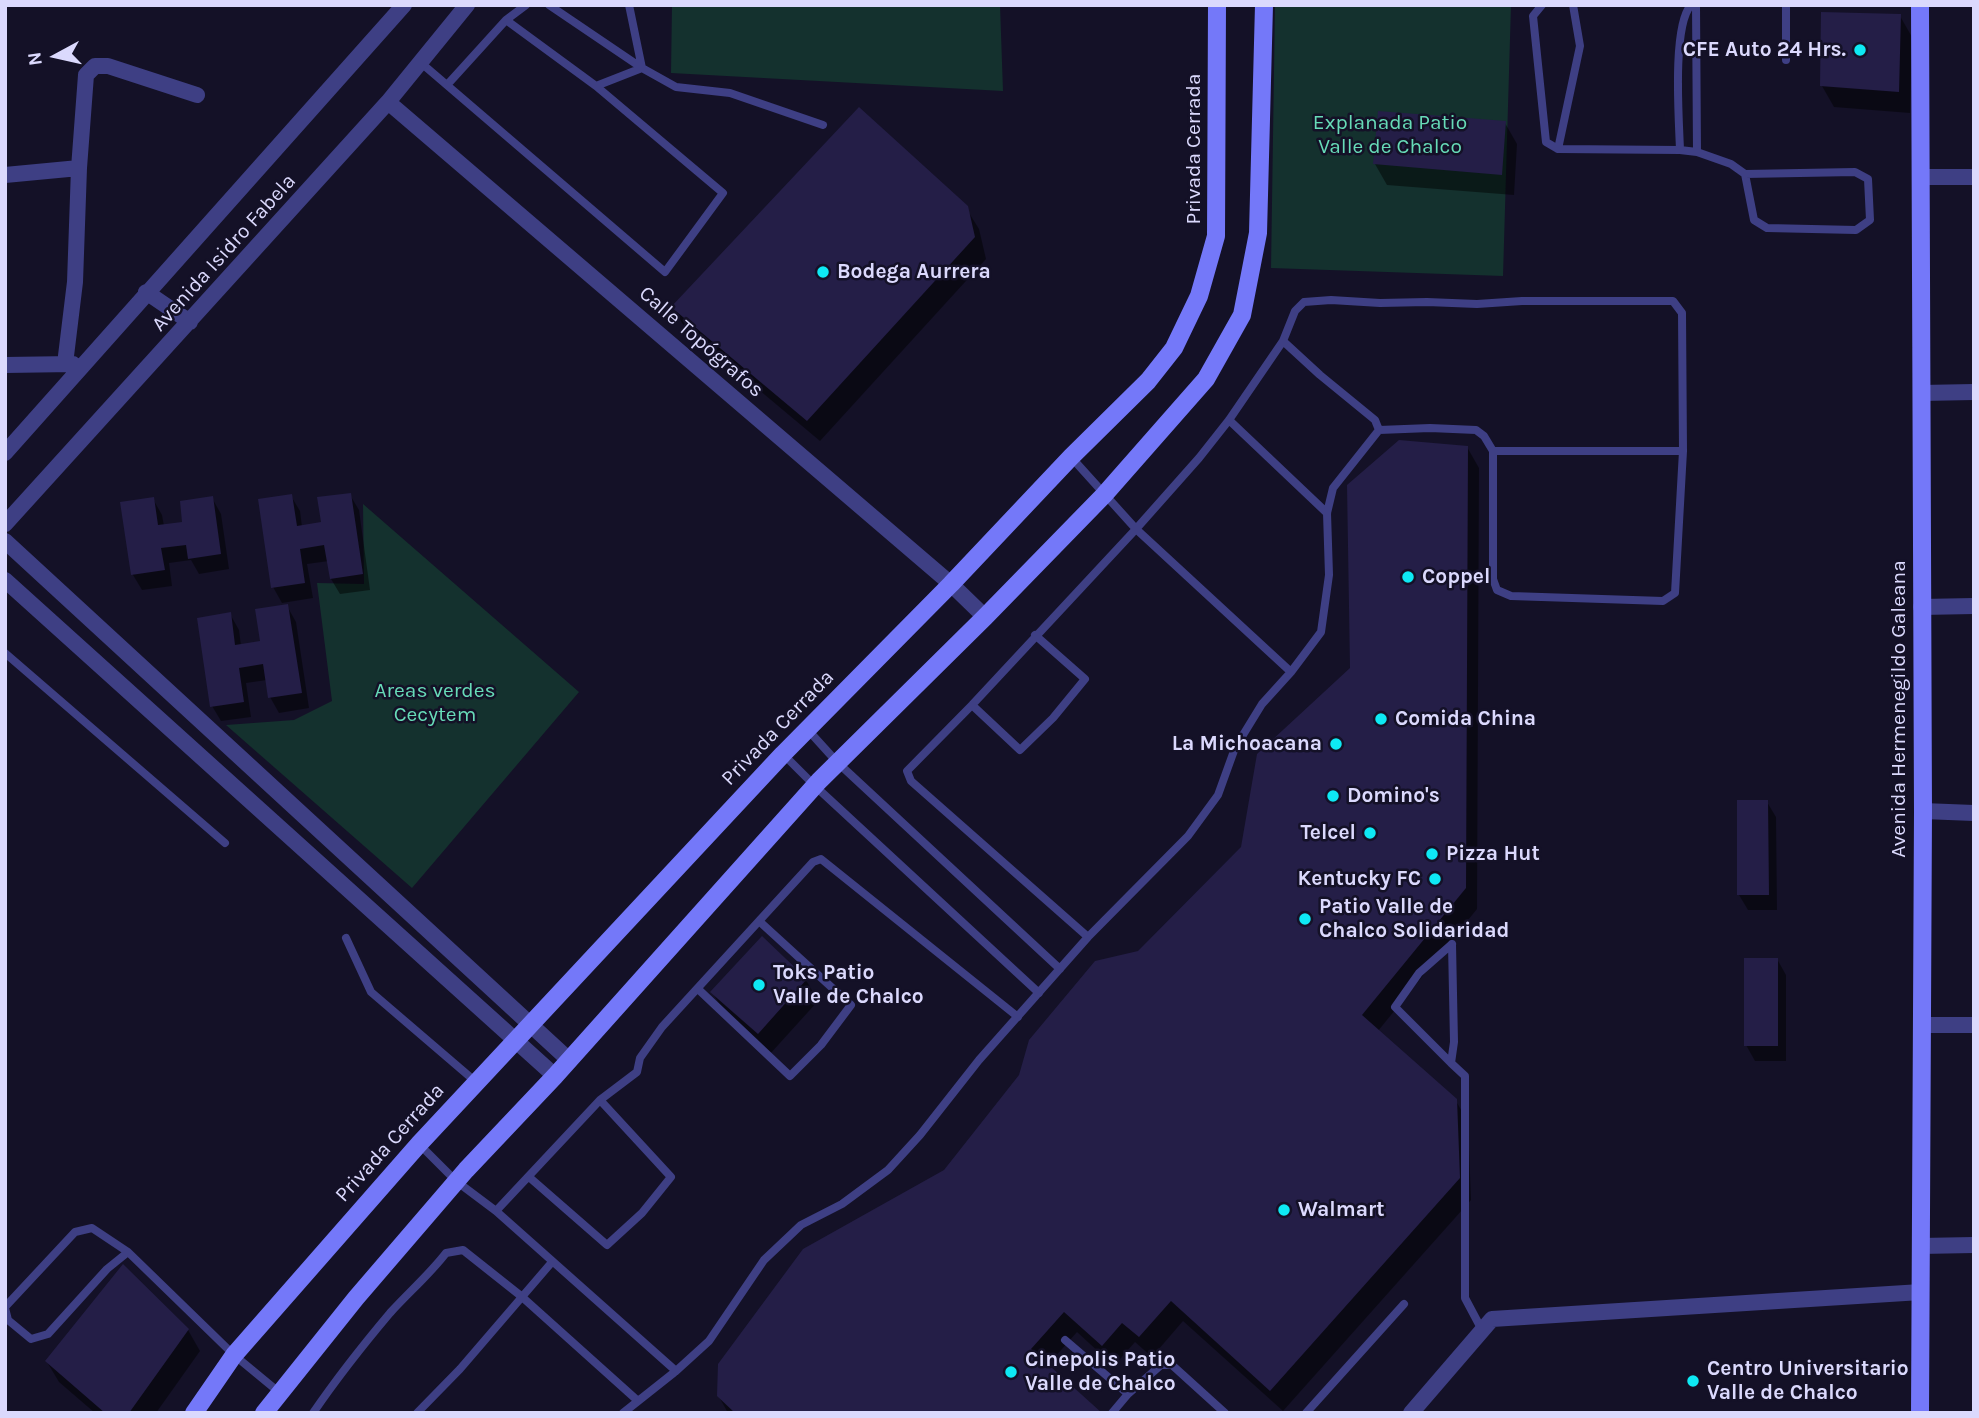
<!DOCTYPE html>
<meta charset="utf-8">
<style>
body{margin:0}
#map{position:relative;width:1979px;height:1418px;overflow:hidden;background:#141127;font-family:Karla,sans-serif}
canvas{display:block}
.frame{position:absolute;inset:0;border:7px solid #dbd9fd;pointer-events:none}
.north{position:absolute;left:21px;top:21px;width:70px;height:70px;-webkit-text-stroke:5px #141127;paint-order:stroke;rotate:262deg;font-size:19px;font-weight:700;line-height:28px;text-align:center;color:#dbd9fd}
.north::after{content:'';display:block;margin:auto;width:24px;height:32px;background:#dbd9fd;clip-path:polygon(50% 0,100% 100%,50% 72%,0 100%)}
</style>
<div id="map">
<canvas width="1979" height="1418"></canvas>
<div class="frame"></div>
<div class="north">N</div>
</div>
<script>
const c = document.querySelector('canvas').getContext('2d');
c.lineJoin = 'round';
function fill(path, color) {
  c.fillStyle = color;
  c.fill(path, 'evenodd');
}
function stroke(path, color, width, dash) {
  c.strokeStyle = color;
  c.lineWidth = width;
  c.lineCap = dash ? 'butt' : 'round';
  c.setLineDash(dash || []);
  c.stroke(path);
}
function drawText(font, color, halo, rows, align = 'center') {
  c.font = font + ' Karla,sans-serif';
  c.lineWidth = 5;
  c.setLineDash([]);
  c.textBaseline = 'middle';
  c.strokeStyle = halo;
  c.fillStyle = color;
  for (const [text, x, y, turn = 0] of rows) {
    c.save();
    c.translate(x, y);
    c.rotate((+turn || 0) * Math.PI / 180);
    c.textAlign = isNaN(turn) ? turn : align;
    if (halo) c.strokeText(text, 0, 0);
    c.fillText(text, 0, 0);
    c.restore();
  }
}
const green = new Path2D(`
 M 672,5 L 1000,5 L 1003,91 L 671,73 Z
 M 1275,5 L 1511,5 L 1503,276 L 1271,268 Z
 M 363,504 L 579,692 L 412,888 L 226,725 L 294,720 L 332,701 L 317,583 L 364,584 Z`);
const shadow = new Path2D(`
 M 1900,16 L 1912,37 L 1910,113 L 1834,107 L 1822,86 Z
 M 1505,123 L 1517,144 L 1514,195 L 1387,185 L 1375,164 Z
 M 966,208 L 979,229 L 986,259 L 820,441 L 685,328 L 673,307 Z
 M 1467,447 L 1479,468 L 1477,909 L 1378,1031 L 1456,1101 L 1468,1122 L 1471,1200 L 1283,1411 L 1183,1321 L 1152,1357 L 1135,1342 L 1114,1366 L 1077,1332 L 1047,1366 L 1099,1413 L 728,1413 L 718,1395 L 945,1172 L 1139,952 L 1243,848 L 1352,669 Z
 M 350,495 L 359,510 L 370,590 L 340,594 L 331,579 L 329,561 L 307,564 L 313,598 L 282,603 L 273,587 L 291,496 L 300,511 L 302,527 L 323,524 Z
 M 212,498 L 221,514 L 229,569 L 199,574 L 191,560 L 169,563 L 172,586 L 142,590 L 133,575 L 122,504 L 153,499 L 162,515 L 164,526 L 184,523 Z
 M 287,606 L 296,622 L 309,708 L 279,713 L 270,697 L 267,680 L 246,683 L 251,717 L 221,721 L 212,706 L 230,614 L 239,630 L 241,646 L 262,643 Z
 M 1767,802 L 1776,817 L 1777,910 L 1748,910 L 1739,895 Z
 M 1777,959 L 1786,975 L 1786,1061 L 1755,1061 L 1746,1045 Z
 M 806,980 L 818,1001 L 770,1054 L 725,1013 L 712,992 Z
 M 188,1330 L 200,1351 L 156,1413 L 95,1413 L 59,1382 L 47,1362 Z`);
const building = new Path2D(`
 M 1821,12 L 1901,14 L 1899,92 L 1820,86 Z
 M 859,107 L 968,206 L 975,237 L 807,421 L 671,307 Z
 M 1378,111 L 1506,121 L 1502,175 L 1373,164 Z
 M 1399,440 L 1468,446 L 1466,888 L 1362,1015 L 1457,1099 L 1460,1178 L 1270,1391 L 1171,1301 L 1139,1337 L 1122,1323 L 1102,1346 L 1064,1312 L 1031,1349 L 1102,1413 L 735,1413 L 717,1396 L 718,1364 L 803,1249 L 944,1170 L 1019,1075 L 1029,1040 L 1095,961 L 1138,951 L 1241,847 L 1257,754 L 1350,668 L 1347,485 Z
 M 351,493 L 363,574 L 330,579 L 324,545 L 300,549 L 305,583 L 271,588 L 258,499 L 292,494 L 297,526 L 321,522 L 317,497 Z
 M 213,496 L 221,554 L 188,559 L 186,545 L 161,548 L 165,570 L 131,575 L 120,502 L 154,497 L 158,525 L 182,522 L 180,501 Z
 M 288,604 L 302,693 L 268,698 L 263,664 L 239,668 L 244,702 L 210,707 L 197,618 L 231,612 L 235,645 L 260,641 L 255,609 Z
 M 1737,800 L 1768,800 L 1769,895 L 1737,895 Z
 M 762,936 L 807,979 L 758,1034 L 710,992 Z
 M 1744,958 L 1778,958 L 1778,1046 L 1744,1046 Z
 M 123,1264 L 189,1329 L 129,1413 L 105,1413 L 45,1361 Z`);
const lane = new Path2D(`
 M 549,5 L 642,68 L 676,87 L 730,93 L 823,125
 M 629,5 L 642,68
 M 1542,5 L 1533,16 L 1546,142 L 1558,149 L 1680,150
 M 1691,5 C 1672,26 1679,120 1680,150 L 1697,152
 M 1696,5 L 1697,152 L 1731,164 L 1745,174 L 1754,220 L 1767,228 L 1856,230 L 1870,220 L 1868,179 L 1855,172 L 1745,174
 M 1786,5 L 1786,60
 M 506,20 L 596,86 L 642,68
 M 420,62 L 665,272 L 723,193 L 596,86
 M 447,85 L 506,20 L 526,5
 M 1558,149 L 1580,46 L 1573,5
 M 1283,341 L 1320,375 L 1375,420 L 1379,430
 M 1229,420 L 1327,513
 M 1493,451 L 1683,451
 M 1071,457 L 1136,529 L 1291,672
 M 5,653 L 225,843
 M 972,705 L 1020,750 L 1053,718 L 1085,679 L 1035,635
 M 808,730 L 837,762 L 1060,969
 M 783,754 L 815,786 L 1039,993
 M 346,938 L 371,992 L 476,1082
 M 1452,944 L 1454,1042 L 1451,1063 L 1465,1076 L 1465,1298 L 1482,1330
 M 698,989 L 790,1076 L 821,1045 L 851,1005 L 759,921
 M 1451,1063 L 1395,1007 L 1419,973 L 1452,944
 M 419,1144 L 456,1181 L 496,1211 L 676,1371
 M 529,1177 L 607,1245 L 642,1213 L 671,1177 L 600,1100
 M 496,1211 L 600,1100 L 637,1072 L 640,1058 L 662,1027 L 813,862 L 821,859 L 1018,1017
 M 5,1307 L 75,1232 L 92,1228 L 128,1252 L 234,1355 L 280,1393
 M 5,1308 L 8,1320 L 31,1339 L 48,1334 L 107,1269 L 128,1252
 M 1065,1340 L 1128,1394
 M 313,1413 C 337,1378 363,1345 390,1313 C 409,1292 429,1275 446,1253 L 463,1250 L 521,1296 L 638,1401
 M 417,1413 L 460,1369 L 552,1262
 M 623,1413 L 676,1371 L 709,1341 L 764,1260 L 801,1225 L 842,1204 L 888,1170 L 920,1135 L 979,1060 L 1088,937 L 1188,836 L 1218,795 L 1235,748 L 1262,704 L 1291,672 L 1321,632 L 1329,575 L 1327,513 L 1333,488 L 1379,430 L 1430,428 L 1476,430 L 1484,436 L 1493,451 L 1493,579 L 1497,590 L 1511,596 L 1663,601 L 1675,593 L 1683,451 L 1682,313 L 1673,301 L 1522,301 L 1477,304 L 1427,302 L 1380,303 L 1331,300 L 1304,302 L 1295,311 L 1283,341 L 1229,420 L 1199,458 L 1136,529 L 972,705 L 907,771 L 911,781 L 1088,937
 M 1112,1413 L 1128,1394 L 1161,1365 L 1172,1365 L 1225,1413
 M 1306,1413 L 1404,1304`);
const street = new Path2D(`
 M 388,102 L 951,584 L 985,617
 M 5,175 L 79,168
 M 1921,177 L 1974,177
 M 146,292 L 190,322
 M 65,364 L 75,282 L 79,168 L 86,75 L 95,66 L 108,66 L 197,95
 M 5,365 L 73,364
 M 1921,393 L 1974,392
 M 5,453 L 404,5
 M 5,524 L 388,102 L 467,5
 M 5,541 L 569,1060
 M 5,580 L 555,1076
 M 1921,607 L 1974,606
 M 1923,811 L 1974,813
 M 1921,1025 L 1974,1025
 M 1920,1246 L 1974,1245
 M 1411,1413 L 1492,1319 L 1921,1292`);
const secondary = new Path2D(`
 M 194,1413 L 234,1355 L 419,1144 L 783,754 L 951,584 L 1071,457 L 1148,381 L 1174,348 L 1199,296 L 1216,236 L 1217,5
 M 264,1413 L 356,1298 L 466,1170 L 555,1076 L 819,781 L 985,617 L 1104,495 L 1206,379 L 1242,315 L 1258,233 L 1264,5
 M 1920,1413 L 1923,811 L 1920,5`);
const markers = [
 [1860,50,7,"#0ee9f4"],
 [823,272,7,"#0ee9f4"],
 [1408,577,7,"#0ee9f4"],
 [1381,719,7,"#0ee9f4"],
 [1336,744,7,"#0ee9f4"],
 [1333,796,7,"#0ee9f4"],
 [1370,833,7,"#0ee9f4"],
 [1432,854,7,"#0ee9f4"],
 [1435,879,7,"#0ee9f4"],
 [1305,919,7,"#0ee9f4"],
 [759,985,7,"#0ee9f4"],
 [1284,1210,7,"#0ee9f4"],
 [1011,1372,7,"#0ee9f4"],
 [1693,1381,7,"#0ee9f4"]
];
const poiNames = [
 ["CFE Auto 24 Hrs.",1846,50,"right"],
 ["Bodega Aurrera",837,272],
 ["Coppel",1422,577],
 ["Comida China",1395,719],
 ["La Michoacana",1322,744,"right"],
 ["Domino's",1347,796],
 ["Telcel",1356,833,"right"],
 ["Pizza Hut",1446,854],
 ["Kentucky FC",1421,879,"right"],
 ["Patio Valle de",1319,907],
 ["Chalco Solidaridad",1319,931],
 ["Toks Patio",773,973],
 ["Valle de Chalco",773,997],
 ["Walmart",1298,1210],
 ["Cinepolis Patio",1025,1360],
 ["Valle de Chalco",1025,1384],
 ["Centro Universitario",1707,1369],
 ["Valle de Chalco",1707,1393]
];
const parkNames = [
 ["Explanada Patio",1390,123],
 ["Valle de Chalco",1390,147],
 ["Areas verdes",435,691],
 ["Cecytem",435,715]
];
const streetNames = [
 ["Privada Cerrada",1194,149,-90],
 ["Avenida Isidro Fabela",224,253,-48],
 ["Calle Topógrafos",701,342,41],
 ["Avenida Hermenegildo Galeana",1899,709,-90],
 ["Privada Cerrada",778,728,-46],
 ["Privada Cerrada",390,1143,-48]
];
fill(green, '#14312e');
fill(shadow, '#0007');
fill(building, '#241e47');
stroke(lane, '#3e3f84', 8);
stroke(street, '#3e3f84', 16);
stroke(secondary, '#7478f9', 18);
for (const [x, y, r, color] of markers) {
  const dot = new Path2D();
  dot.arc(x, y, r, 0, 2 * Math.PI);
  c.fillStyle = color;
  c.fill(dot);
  stroke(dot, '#141127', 2.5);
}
drawText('bold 21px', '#dbd9fd', '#141127', poiNames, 'left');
drawText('21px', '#67dbb8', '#141127', parkNames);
drawText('21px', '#dbd9fd', '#141127', streetNames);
</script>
